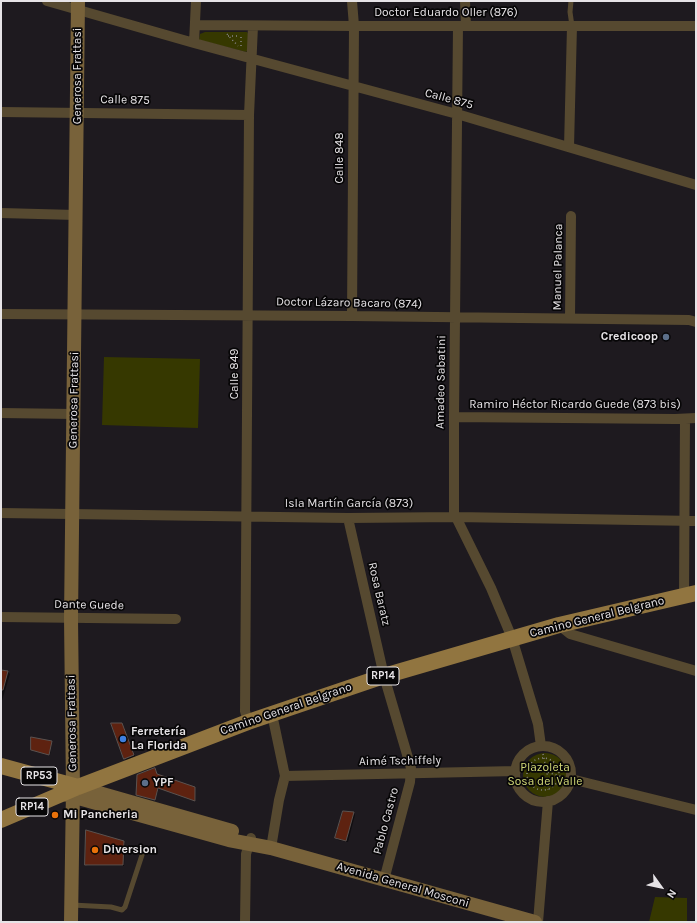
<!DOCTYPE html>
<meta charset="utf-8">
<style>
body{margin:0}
#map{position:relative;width:697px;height:923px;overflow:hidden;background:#1e1a1f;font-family:Karla,sans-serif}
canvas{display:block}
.frame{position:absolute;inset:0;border:2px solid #e6e3e6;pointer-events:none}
.north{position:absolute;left:641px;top:867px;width:40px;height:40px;-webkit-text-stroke:3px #070607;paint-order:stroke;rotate:123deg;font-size:11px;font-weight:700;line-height:16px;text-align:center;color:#e6e3e6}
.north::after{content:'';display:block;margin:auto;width:14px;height:18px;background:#e6e3e6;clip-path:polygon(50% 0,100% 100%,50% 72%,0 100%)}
</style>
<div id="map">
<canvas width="697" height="923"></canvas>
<div class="frame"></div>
<div class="north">N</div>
</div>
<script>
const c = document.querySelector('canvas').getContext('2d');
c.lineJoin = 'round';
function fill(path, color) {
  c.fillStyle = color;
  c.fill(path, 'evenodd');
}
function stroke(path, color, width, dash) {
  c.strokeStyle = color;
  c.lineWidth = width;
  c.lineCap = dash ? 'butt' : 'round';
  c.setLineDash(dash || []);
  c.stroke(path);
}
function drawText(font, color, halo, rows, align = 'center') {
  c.font = font + ' Karla,sans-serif';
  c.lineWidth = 3.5;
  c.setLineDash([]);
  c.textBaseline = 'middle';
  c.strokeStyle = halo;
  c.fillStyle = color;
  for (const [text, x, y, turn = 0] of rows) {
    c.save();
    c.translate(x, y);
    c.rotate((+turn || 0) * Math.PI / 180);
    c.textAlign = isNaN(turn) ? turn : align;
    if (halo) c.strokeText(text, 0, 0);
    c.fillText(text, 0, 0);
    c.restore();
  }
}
const green = new Path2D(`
 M 205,32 L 247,32 L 249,35 L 248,50 L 246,52 L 199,40 L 200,34 Z
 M 104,357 L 200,359 L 198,428 L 102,425 Z
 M523 775a22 22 0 1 1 44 0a22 22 0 1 1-44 0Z
 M 655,897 L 687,898 L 687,922 L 649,922 Z`);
const shadow = new Path2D(`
 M 1,671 L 8,672 L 10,674 L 1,704 Z
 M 112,724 L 122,724 L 124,727 L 136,758 L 128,761 L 125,759 Z
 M 52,742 L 50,755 L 32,750 Z
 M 157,775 L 195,788 L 196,801 L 159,788 L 155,800 L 138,795 Z
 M 354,813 L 355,815 L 348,842 L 338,840 L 336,838 Z
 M 123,842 L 125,843 L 124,866 L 88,866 L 86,865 Z`);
const building = new Path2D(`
 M 1,670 L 8,671 L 3,690 L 1,690 Z
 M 111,723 L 122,723 L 134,755 L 124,759 Z
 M 31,737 L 52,741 L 49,755 L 31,750 Z
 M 155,768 L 157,774 L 195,787 L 195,801 L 158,788 L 155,800 L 136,795 L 137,775 Z
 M 343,811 L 354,812 L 346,841 L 335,838 Z
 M 86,830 L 124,841 L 123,865 L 85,865 Z`);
const path = new Path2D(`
 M 227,34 L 238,46
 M 228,36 L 240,36
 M 241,46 L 241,34
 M 543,754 L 547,772 L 548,790
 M527 774a16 16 0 1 1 32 0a16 16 0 1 1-32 0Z
 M 528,771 L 547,772 L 563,777`);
const lane = new Path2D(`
 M 571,1 L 570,12 L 572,26
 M 72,905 L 111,907 L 122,910 L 125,907 L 143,852`);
const street = new Path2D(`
 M 47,1 L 194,43 L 457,114 L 696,185
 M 465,1 L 466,26
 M 196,25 L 354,26 L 696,26
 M 458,26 L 454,417 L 454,513 L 491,588 L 512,638 L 538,724 L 541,746
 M 194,43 L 196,1
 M 1,112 L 249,115
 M 569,147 L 572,26
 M 1,213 L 76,215
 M 1,314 L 352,316 L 689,320 L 696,322
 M 352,316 L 354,26 L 352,1
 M 570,318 L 571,216
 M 1,413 L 74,414
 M 454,417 L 675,419 L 696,418
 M 1,513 L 348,518 L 456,517 L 696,521
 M 348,518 L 384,676 L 411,768 L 410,782 L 384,880
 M 684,596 L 685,419
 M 1,617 L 176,619
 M 559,625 L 570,634 L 696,671
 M 248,722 L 245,711 L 249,115 L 253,26
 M515 774a28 28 0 1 1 56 0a28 28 0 1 1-56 0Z
 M 285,776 L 516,771
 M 571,779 L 696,810
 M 271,848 L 279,800 L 285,776 L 272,714
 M 245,922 L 246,854 L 251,838
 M 538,922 L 548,801`);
const secondary = new Path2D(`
 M 78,787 L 232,831
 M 64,794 L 229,840 L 271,848 L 535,922
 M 71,922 L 73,789 L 71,618 L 78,1`);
const primary = new Path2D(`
 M 1,766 L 78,787
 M 1,820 L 78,787 L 248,722 L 384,676 L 559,625 L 696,593`);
const markers = [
 [666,337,4,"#5c6f8a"],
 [123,739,4,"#3f7fe0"],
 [145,783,4,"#5c6f8a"],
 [55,815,4,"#e8710a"],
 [95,850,4,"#e8710a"]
];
const shields = [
 [383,676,32],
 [39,776,36],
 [32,807,32]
];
const shieldNames = [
 ["RP14",383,676],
 ["RP53",39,776],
 ["RP14",32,807]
];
const streetNames = [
 ["Doctor Eduardo Oller (876)",446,13],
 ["Generosa Frattasi",78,76,-90],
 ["Calle 875",449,99,15],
 ["Calle 875",125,100,1],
 ["Calle 848",340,158,-90],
 ["Manuel Palanca",558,267,-89],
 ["Doctor Lázaro Bacaro (874)",349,303,1],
 ["Calle 849",235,374,-90],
 ["Amadeo Sabatini",441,382,-89],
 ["Generosa Frattasi",74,400,-89],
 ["Ramiro Héctor Ricardo Guede (873 bis)",575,405],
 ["Isla Martín García (873)",349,504],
 ["Rosa Baratz",379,594,77],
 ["Dante Guede",89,605,1],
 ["Camino General Belgrano",597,617,-14],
 ["Camino General Belgrano",286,709,-19],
 ["Generosa Frattasi",72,723,-91],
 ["Aimé Tschiffely",400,761,-1],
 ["Pablo Castro",386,821,-75],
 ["Avenida General Mosconi",403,885,16]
];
const poiNames = [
 ["Credicoop",658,337,"right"],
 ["Ferretería",131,732],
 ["La Florida",131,746],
 ["YPF",153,783],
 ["Mi Pancheria",63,815],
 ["Diversion",103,850]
];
const parkNames = [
 ["Plazoleta",545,768],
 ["Sosa del Valle",545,782]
];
fill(green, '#363800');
fill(shadow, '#0007');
fill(building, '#5e2210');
stroke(building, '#5b5350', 1);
stroke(path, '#878488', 1.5, [1, 3]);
stroke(lane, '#564930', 5);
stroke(street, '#564930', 10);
stroke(secondary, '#78623a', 14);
stroke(primary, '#917540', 16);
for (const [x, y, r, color] of markers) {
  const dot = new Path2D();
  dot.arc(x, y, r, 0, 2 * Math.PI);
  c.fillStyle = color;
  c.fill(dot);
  stroke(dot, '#070607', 1.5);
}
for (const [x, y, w] of shields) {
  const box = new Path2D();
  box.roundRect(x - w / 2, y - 9, w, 18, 3);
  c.fillStyle = '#070607';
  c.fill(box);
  stroke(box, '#e6e3e6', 1);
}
drawText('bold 11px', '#e6e3e6', null, shieldNames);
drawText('12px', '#e6e3e6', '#070607', streetNames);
drawText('bold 12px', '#e6e3e6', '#070607', poiNames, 'left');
drawText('12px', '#d2d977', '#070607', parkNames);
</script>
